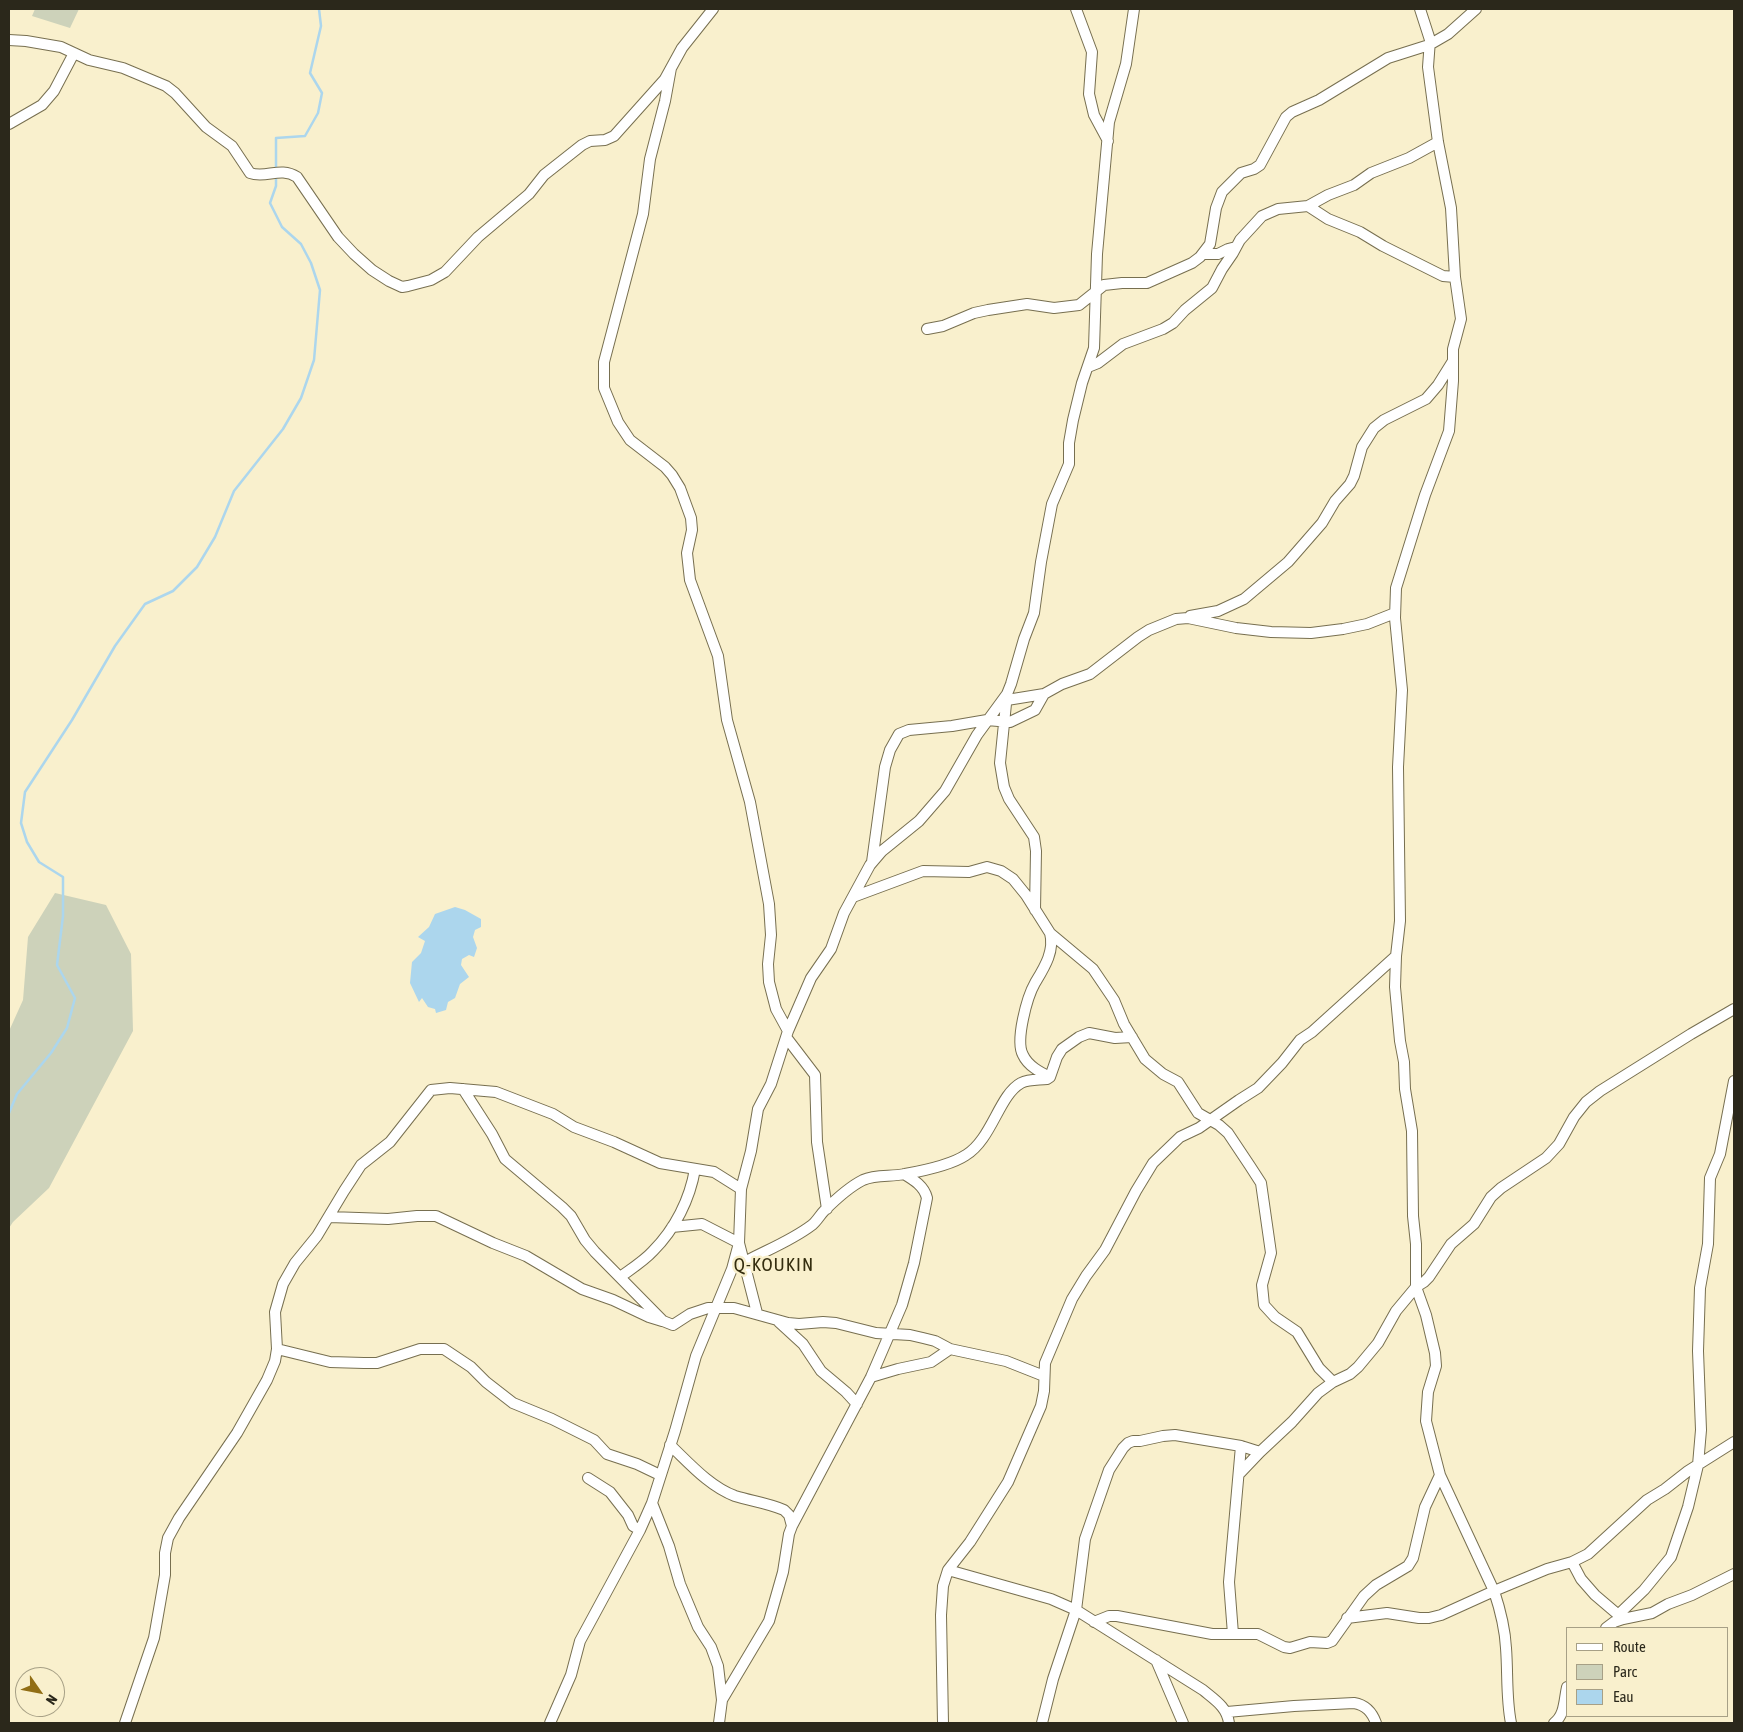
<!DOCTYPE html>
<style>
body{margin:0}
#map{position:relative;width:1743px;height:1732px;overflow:hidden;background:#f9f0cd;font-family:"Asap Condensed",sans-serif}
canvas{display:block}
.frame{position:absolute;inset:0;border:10px solid #2b281b;pointer-events:none}
.legend{position:absolute;left:1566px;top:1627px;width:162px;height:90px;box-sizing:border-box;background:#f9f0cd;border:1px solid #a7a086;margin:0;padding:6px 9px;list-style:none;font-size:15px;color:#2b281b}
.legend li{display:flex;align-items:center;gap:10px;height:25px}
.legend b{width:25px;border:1px solid #a7a086}
.north{position:absolute;left:15px;top:1667px;width:50px;height:50px;box-sizing:border-box;background:#f9f0cd;border:1px solid #a7a086;border-radius:50%;rotate:123deg;font-size:14px;font-weight:700;line-height:20px;text-align:center;color:#2b281b}
.north::after{content:'';display:block;margin:auto;width:18px;height:22px;background:#916e15;clip-path:polygon(50% 0,100% 100%,50% 72%,0 100%)}
</style>
<div id="map">
<canvas width="1743" height="1732"></canvas>
<div class="frame"></div>
<ul class="legend">
<li><b style="height:6px;background:#fff"></b>Route</li>
<li><b style="height:14px;background:#cdd2ba"></b>Parc</li>
<li><b style="height:14px;background:#acd6ed"></b>Eau</li>
</ul>
<div class="north">N</div>
</div>
<script>
const c = document.querySelector('canvas').getContext('2d');
c.lineJoin = 'round';
function fill(path, color) {
  c.fillStyle = color;
  c.fill(path, 'evenodd');
}
function stroke(path, color, width, dash) {
  c.strokeStyle = color;
  c.lineWidth = width;
  c.lineCap = dash ? 'butt' : 'round';
  c.setLineDash(dash || []);
  c.stroke(path);
}
function drawText(font, color, halo, rows, align = 'center') {
  c.font = font + ' "Asap Condensed",sans-serif';
  c.lineWidth = 5;
  c.setLineDash([]);
  c.textBaseline = 'middle';
  c.strokeStyle = halo;
  c.fillStyle = color;
  for (const [text, x, y, turn = 0] of rows) {
    c.save();
    c.translate(x, y);
    c.rotate((+turn || 0) * Math.PI / 180);
    c.textAlign = isNaN(turn) ? turn : align;
    if (halo) c.strokeText(text, 0, 0);
    c.fillText(text, 0, 0);
    c.restore();
  }
}
const green = new Path2D(`
 M 35,9 L 79,9 L 70,28 L 32,16 Z
 M 55,893 L 106,905 L 131,954 L 133,1031 L 49,1188 L 13,1222 L 9,1228 L 9,1031 L 23,1000 L 28,937 Z`);
const water = new Path2D(`
 M 455,907 L 465,910 L 481,919 L 481,927 L 475,930 L 473,937 L 477,948 L 474,957 L 469,955 L 462,959 L 461,965 L 469,977 L 460,984 L 455,998 L 448,1002 L 446,1010 L 436,1013 L 435,1009 L 428,1007 L 422,998 L 419,1002 L 410,983 L 412,962 L 421,953 L 425,941 L 418,937 L 429,927 L 435,914 Z`);
const stream = new Path2D(`
 M 276,171 L 276,138 L 305,136 L 318,113 L 322,93 L 310,73 L 321,26 L 319,9
 M 9,1113 L 17,1094 L 51,1053 L 67,1028 L 75,998 L 57,965 L 63,916 L 63,877 L 39,862 L 27,842 L 21,823 L 25,792 L 72,720 L 115,646 L 145,604 L 173,591 L 197,567 L 215,537 L 234,491 L 283,429 L 301,398 L 314,360 L 320,290 L 311,263 L 301,244 L 282,227 L 270,203 L 276,186 L 276,177`);
const minor = new Path2D(`
 M 1076,9 L 1092,52 L 1089,94 L 1094,115 L 1108,141
 M 1420,9 L 1430,40 L 1428,67 L 1438,142 L 1451,208 L 1455,277 L 1461,319 L 1453,349 L 1453,381 L 1449,431 L 1425,495 L 1396,588 L 1395,618 L 1402,690 L 1398,767 L 1400,921 L 1396,956 L 1395,987 L 1400,1041 L 1404,1062 L 1405,1089 L 1412,1131 L 1413,1216 L 1416,1244 L 1416,1287 L 1426,1315 L 1435,1353 L 1436,1366 L 1428,1392 L 1426,1421 L 1440,1475 L 1494,1591 C 1500,1609 1505,1629 1506,1648 C 1508,1674 1506,1698 1511,1723
 M 9,40 L 26,41 L 61,47 L 89,60 L 123,68 L 166,86 L 175,93 L 206,127 L 232,146 L 250,173 C 266,179 280,166 297,177 L 338,237 L 354,254 L 372,270 L 389,281 L 402,287 L 408,286 L 431,280 L 445,272 L 478,237 L 529,194 L 544,175 L 582,145 L 590,141 L 605,140 L 614,136 L 665,79 L 682,48 L 713,9
 M 671,68 L 665,101 L 650,159 L 643,214 L 604,362 L 604,388 L 618,422 L 630,440 L 665,467 L 672,475 L 680,488 L 691,518 L 692,530 L 687,553 L 690,580 L 718,656 L 727,720 L 750,802 L 769,904 L 771,935 L 768,964 L 769,982 L 776,1009 L 788,1031
 M 9,124 L 42,105 L 54,91 L 74,53
 M 1308,206 L 1328,219 L 1360,232 L 1383,246 L 1443,276 L 1455,277
 M 1204,254 L 1218,254 L 1228,249 L 1236,247
 M 927,329 L 943,326 L 974,313 L 988,310 L 1027,304 L 1054,308 L 1079,305 L 1104,285 L 1122,283 L 1147,283 L 1192,263 L 1200,257 L 1210,244 L 1216,208 L 1222,192 L 1241,173 L 1254,169 L 1260,165 L 1286,117 L 1292,112 L 1319,100 L 1388,58 L 1429,45 L 1448,34 L 1476,9
 M 1088,367 L 1098,363 L 1123,344 L 1163,329 L 1173,323 L 1185,310 L 1212,288 L 1222,269 L 1233,253 L 1240,240 L 1262,216 L 1278,209 L 1308,206 L 1328,195 L 1354,185 L 1371,173 L 1409,158 L 1438,142
 M 1190,616 L 1218,611 L 1244,599 L 1288,562 L 1322,523 L 1335,501 L 1350,484 L 1354,476 L 1362,447 L 1374,428 L 1384,420 L 1426,399 L 1438,385 L 1453,361
 M 1007,694 L 1000,763 L 1004,787 L 1009,799 L 1034,837 L 1036,851 L 1035,910
 M 1007,700 L 1044,694 L 1062,684 L 1090,674 L 1138,637 L 1149,630 L 1176,619 L 1188,618 L 1236,628 L 1271,632 L 1311,633 L 1343,629 L 1367,624 L 1395,613
 M 872,862 L 885,767 L 890,750 L 899,734 L 909,730 L 952,726 L 987,720 L 1010,722 L 1035,710 L 1044,694
 M 853,897 L 923,871 L 969,872 L 987,867 L 1001,871 L 1013,879 L 1026,895 L 1050,933 L 1093,969 L 1114,1000 L 1124,1024 L 1145,1059 L 1163,1074 L 1178,1082 L 1198,1113 L 1219,1125 L 1228,1133 L 1250,1166 L 1261,1183 L 1271,1253 L 1262,1285 L 1264,1305 L 1275,1317 L 1297,1332 L 1319,1368 L 1333,1382
 M 1050,933 C 1055,951 1044,968 1035,983 C 1027,997 1015,1041 1023,1055 C 1028,1066 1040,1072 1050,1077
 M 786,1037 L 815,1075 L 817,1142 L 827,1209
 M 463,1089 L 492,1134 L 505,1159 L 562,1207 L 571,1216 L 585,1240 L 595,1252 L 663,1321 L 673,1325 L 690,1314 L 708,1308 L 734,1308 L 788,1323 L 799,1324 L 823,1322 L 836,1323 L 876,1333 L 910,1335 L 923,1338 L 935,1341 L 950,1349 L 1006,1361 L 1044,1376
 M 329,1217 L 388,1219 L 417,1216 L 436,1216 L 493,1243 L 526,1256 L 582,1289 L 613,1300 L 649,1317 L 662,1321
 M 672,1227 L 702,1224 L 739,1243 L 757,1313
 M 732,1269 C 758,1253 787,1244 812,1225 C 817,1221 820,1215 824,1211 C 834,1201 851,1186 863,1180 C 876,1174 891,1177 905,1174 C 922,1171 951,1165 966,1155 C 992,1139 999,1095 1021,1083 C 1029,1079 1038,1080 1047,1079 L 1050,1077 L 1057,1057 L 1062,1049 L 1079,1037 L 1089,1033 L 1115,1038 L 1132,1037
 M 620,1277 C 631,1269 644,1261 653,1251 C 675,1229 690,1199 695,1169
 M 779,1322 L 803,1344 L 821,1371 L 846,1392 L 857,1404
 M 277,1349 L 330,1362 L 364,1363 L 377,1363 L 420,1349 L 444,1349 L 471,1367 L 486,1382 L 513,1403 L 552,1419 L 594,1440 L 607,1454 L 637,1464 L 660,1475
 M 871,1377 L 898,1369 L 931,1362 L 950,1349
 M 670,1445 C 689,1463 710,1487 735,1496 C 751,1501 768,1503 784,1510 L 789,1515 L 792,1526
 M 1240,1473 L 1260,1452 L 1292,1422 L 1318,1393 L 1333,1382 L 1350,1374 L 1358,1367 L 1378,1343 L 1396,1311 L 1416,1287 L 1424,1282 L 1429,1277 L 1451,1244 L 1474,1224 L 1491,1197 L 1501,1188 L 1546,1158 L 1559,1144 L 1574,1117 L 1586,1102 L 1600,1091 L 1691,1034 L 1734,1009
 M 588,1478 L 610,1492 L 628,1515 L 633,1526 L 640,1530
 M 652,1503 L 669,1546 L 680,1584 L 698,1627 L 711,1647 L 718,1666 L 722,1700 L 719,1723
 M 1572,1562 L 1581,1579 L 1595,1595 L 1622,1618
 M 948,1570 L 1051,1599 L 1076,1610 L 1203,1690 C 1215,1700 1227,1707 1229,1723
 M 1619,1614 L 1644,1590 L 1671,1557 L 1688,1507 L 1698,1465 L 1701,1430 L 1698,1351 L 1700,1288 L 1708,1244 L 1710,1178 L 1720,1154 L 1734,1081
 M 1347,1618 L 1387,1613 L 1419,1618 L 1429,1618 L 1441,1615 L 1494,1591 L 1547,1569 L 1572,1562 L 1588,1554 L 1647,1500 L 1665,1489 L 1688,1471 L 1734,1442
 M 1094,1622 L 1109,1616 L 1117,1616 L 1212,1634 L 1233,1634 L 1229,1582 L 1241,1446
 M 1606,1628 L 1614,1622 L 1623,1619 L 1652,1613 L 1668,1604 L 1692,1595 L 1734,1574
 M 1233,1634 L 1258,1634 L 1284,1647 L 1290,1648 L 1310,1642 L 1327,1643 L 1332,1641 L 1364,1596 L 1376,1585 L 1408,1566 L 1413,1558 L 1425,1507 L 1440,1475
 M 1156,1660 L 1183,1723
 M 722,1700 L 769,1621 L 783,1572 L 789,1534 L 792,1526 L 871,1377 L 902,1305 L 914,1263 L 927,1198 C 924,1186 914,1180 904,1174
 M 1227,1712 L 1294,1706 L 1354,1703 C 1366,1705 1372,1712 1376,1723
 M 125,1723 L 154,1638 L 165,1575 L 165,1553 L 168,1538 L 179,1518 L 237,1433 L 267,1380 L 275,1361 L 277,1349 L 275,1312 L 283,1284 L 295,1263 L 317,1236 L 344,1191 L 361,1165 L 390,1142 L 431,1090 L 450,1088 L 496,1092 L 553,1114 L 574,1127 L 614,1142 L 660,1163 L 714,1172 L 741,1189
 M 550,1723 L 571,1675 L 580,1641 L 640,1530 L 652,1503 L 675,1431 L 696,1356 L 732,1269 L 739,1243 L 741,1189 L 751,1151 L 758,1109 L 771,1084 L 788,1031 L 811,978 L 831,949 L 844,913 L 870,865 L 882,851 L 919,821 L 945,791 L 977,735 L 1007,694 L 1011,684 L 1024,639 L 1034,613 L 1041,562 L 1052,504 L 1069,464 L 1069,443 L 1073,420 L 1082,383 L 1094,348 L 1097,254 L 1109,122 L 1126,64 L 1134,9
 M 943,1723 L 941,1615 L 943,1586 L 948,1570 L 970,1542 L 1008,1482 L 1041,1406 L 1044,1391 L 1045,1363 L 1072,1299 L 1086,1276 L 1105,1250 L 1136,1191 L 1153,1163 L 1180,1137 L 1199,1128 L 1239,1100 L 1258,1088 L 1282,1063 L 1300,1040 L 1312,1032 L 1396,956
 M 1042,1723 L 1053,1679 L 1076,1610 L 1085,1539 L 1109,1470 L 1123,1448 L 1128,1443 L 1133,1441 L 1140,1441 L 1163,1436 L 1175,1435 L 1241,1446 L 1260,1452
 M 1554,1723 C 1565,1715 1564,1700 1567,1687`);
const quarterNames = [
 ["Q-KOUKIN",774,1265]
];
fill(green, '#cdd2ba');
fill(water, '#acd6ed');
stroke(stream, '#acd6ed', 2.5);
stroke(minor, '#776f50', 12);
stroke(minor, '#fff', 10);
c.letterSpacing = '1px';
drawText('19px', '#342d0f', '#f9f0cd', quarterNames);
c.letterSpacing = '0px';
</script>
